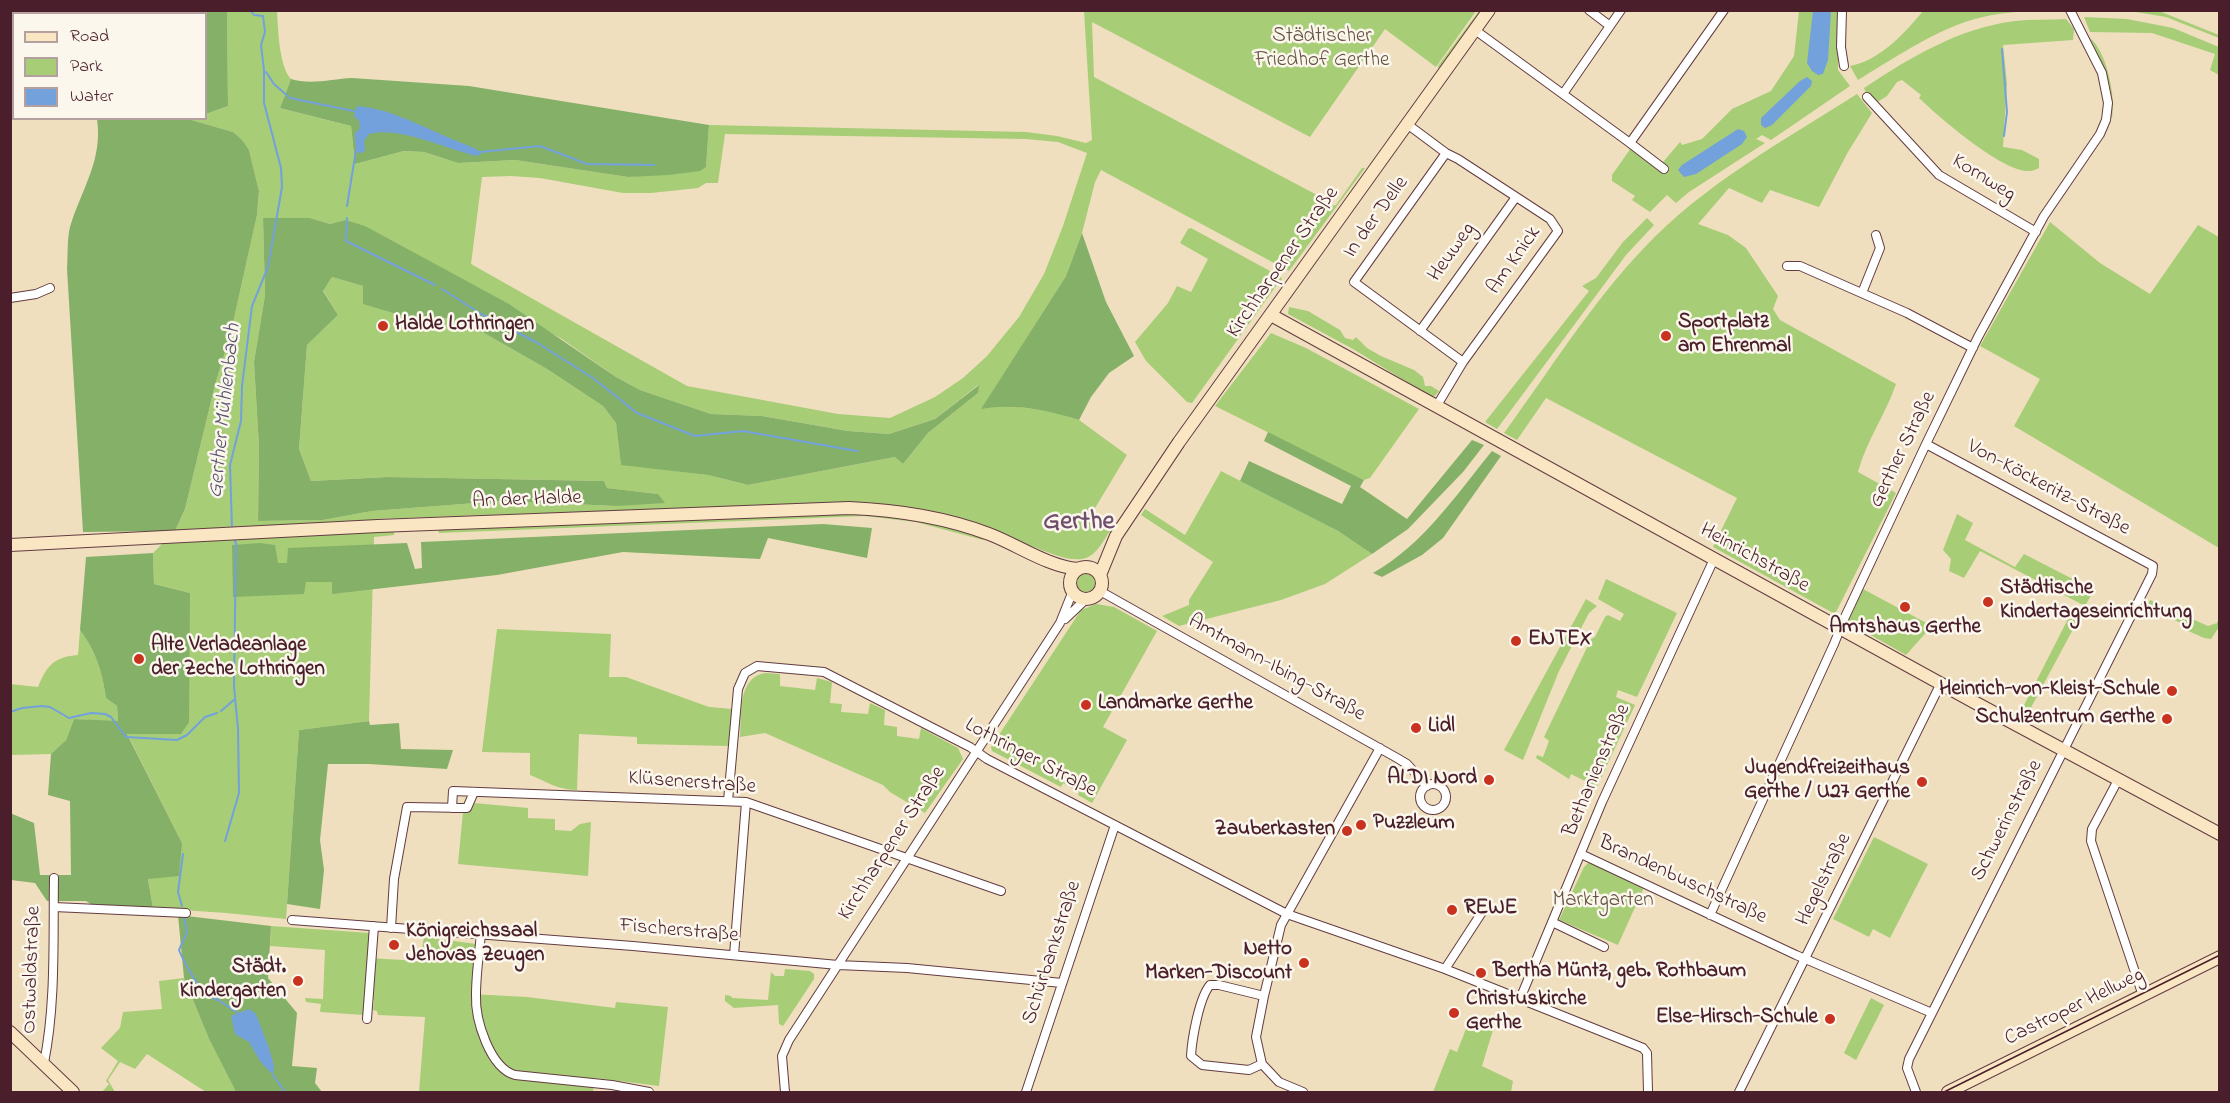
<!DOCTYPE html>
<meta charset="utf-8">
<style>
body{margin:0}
#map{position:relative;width:2230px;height:1103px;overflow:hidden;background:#efdfbe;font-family:"Indie Flower",sans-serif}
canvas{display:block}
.frame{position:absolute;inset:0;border:12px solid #4a1f2b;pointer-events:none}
.legend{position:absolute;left:12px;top:12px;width:195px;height:108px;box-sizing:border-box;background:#fbf7ec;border:2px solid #b4a19f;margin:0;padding:8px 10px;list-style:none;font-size:18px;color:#4a1f2b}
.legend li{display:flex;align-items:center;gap:12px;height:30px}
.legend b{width:30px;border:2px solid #b4a19f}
</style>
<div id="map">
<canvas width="2230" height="1103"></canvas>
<div class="frame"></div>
<ul class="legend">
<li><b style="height:8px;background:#fbe6c4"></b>Road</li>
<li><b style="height:16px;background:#a7cd77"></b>Park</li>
<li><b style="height:16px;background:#73a1db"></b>Water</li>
</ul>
</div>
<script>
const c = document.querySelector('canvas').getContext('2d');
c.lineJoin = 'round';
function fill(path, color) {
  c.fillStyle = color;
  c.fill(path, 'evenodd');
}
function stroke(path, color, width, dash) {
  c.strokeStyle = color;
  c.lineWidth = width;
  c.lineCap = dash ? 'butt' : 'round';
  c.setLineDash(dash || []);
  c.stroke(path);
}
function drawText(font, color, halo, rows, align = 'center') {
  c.font = font + ' "Indie Flower",sans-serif';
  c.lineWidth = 5;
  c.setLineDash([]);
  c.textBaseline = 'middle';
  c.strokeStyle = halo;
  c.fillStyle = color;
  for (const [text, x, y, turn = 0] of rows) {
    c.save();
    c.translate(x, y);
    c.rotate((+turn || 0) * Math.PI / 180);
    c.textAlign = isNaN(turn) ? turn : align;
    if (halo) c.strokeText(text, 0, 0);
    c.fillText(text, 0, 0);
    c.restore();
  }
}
const green = new Path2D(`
 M 227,11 L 277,11 C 278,28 279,67 291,79 L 280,108 L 351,126 L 355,164 L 404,151 L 424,152 L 458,163 L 515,160 L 628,177 L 706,167 L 709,125 L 1026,132 L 1057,136 L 1086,143 L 1092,140 L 1084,11 L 1476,11 L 1436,67 L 1385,29 L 1310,137 L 1092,22 L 1094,77 L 1317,195 L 1332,206 L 1336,205 L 1362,168 L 1365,168 L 1289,271 L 1101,170 L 1095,182 L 1082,233 L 1066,276 L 982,408 L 1000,405 L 1052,411 L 1079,420 L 1127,455 L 1089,518 L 1110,531 C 1104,540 1096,555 1086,558 C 1072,563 1049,553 1037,548 C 1017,541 997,532 977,525 C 940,512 902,506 864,502 L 375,519 L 375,532 L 394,531 L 394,535 L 374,537 L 369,721 L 299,730 L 286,919 L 226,913 L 153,908 L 148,878 L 182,843 L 127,733 L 181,734 L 190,593 L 154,584 L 153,553 L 162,544 L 105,545 L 175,531 L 185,509 L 215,385 L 231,332 L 257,215 L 259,191 L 249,150 L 233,132 L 190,120 L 206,118 L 206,114 L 228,106 ZM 725,134 L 1026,139 L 1058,142 L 1087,153 L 1063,226 L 1044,274 L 1019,317 L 987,356 L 963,378 L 935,397 L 890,418 L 838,414 L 687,386 L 471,264 L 482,177 L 511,176 L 540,178 L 623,193 L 651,193 L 698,188 L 706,183 L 718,183 ZM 310,218 L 330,224 L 345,220 L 562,339 L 616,377 L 640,390 L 711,414 L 762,416 L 848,431 L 889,434 L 935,419 L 978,385 L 978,393 L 928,433 L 903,464 L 895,457 L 748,485 L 708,475 L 621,464 L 616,423 L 603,406 L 547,369 L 477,329 L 449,318 L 414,319 L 363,286 L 332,277 L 323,290 L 338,315 L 307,345 L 299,449 L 311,481 L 388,477 L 604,481 L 607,488 L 658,494 L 616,506 L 502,501 L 372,511 L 323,520 L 258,521 L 259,447 L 254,362 L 265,295 L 263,219 Z
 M 1479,11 L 1482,11 L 1439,71 L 1438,66 Z
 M 1799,11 L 1838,11 L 1838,70 L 1850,86 L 1771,140 L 1762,135 L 1756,139 L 1765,143 L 1689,192 L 1676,203 L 1667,195 L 1650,212 L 1632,200 L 1635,196 L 1612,181 L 1612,175 L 1631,148 L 1658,168 L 1680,142 L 1682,145 L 1702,139 L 1732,109 L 1771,91 L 1794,56 Z
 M 1923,11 L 1923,10 L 2057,11 C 2036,11 2014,11 1992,15 C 1943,24 1901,54 1858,80 L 1850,66 C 1879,61 1905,33 1923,11 Z
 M 2130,11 L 2159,11 L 2219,35 L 2219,38 L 2166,17 Z
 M 2084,17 L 2127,19 L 2173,28 L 2219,47 L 2219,75 L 2210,70 L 2215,54 L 2152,33 L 2090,32 Z
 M 2066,19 L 2074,29 L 2073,40 L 2003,45 L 2007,83 L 2003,147 L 2022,150 L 2039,159 L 2039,168 C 2036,169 2033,171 2030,171 C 2003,173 1939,117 1919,98 L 1921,95 L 1902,80 L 1897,82 L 1887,96 L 1876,103 L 1867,95 L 1864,88 C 1910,58 1958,28 2015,21 C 2032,19 2049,20 2066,19 Z
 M 2090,38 C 2107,52 2116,97 2112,118 L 2110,118 C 2117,90 2102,63 2090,38 Z
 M 1857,94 L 1872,113 L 1848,152 L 1819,207 L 1770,190 L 1762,203 L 1729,188 L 1698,224 L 1728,235 L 1746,248 L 1778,296 L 1773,309 L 1780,320 L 1896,384 C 1886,414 1866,441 1858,472 L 1896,493 L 1835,614 L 1713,547 L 1737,498 L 1546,398 L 1517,440 L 1504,433 C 1548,373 1592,302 1644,248 C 1704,184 1783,141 1857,94 Z
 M 1647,218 L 1654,225 L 1626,255 L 1497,429 L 1485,422 L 1589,291 L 1582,286 L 1596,278 L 1623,242 Z
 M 2050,222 L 2100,263 L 2150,294 L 2198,225 L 2219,237 L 2219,548 L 2014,426 L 2040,379 L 1980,346 Z
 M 1191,228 L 1281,277 L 1282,281 L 1279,282 L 1192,403 L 1187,402 L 1146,361 L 1135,342 L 1168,303 L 1177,286 L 1191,292 L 1208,259 L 1180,243 L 1188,229 Z
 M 1289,307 L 1308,311 L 1340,330 L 1345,338 L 1353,340 L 1356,337 L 1367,348 L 1381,356 L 1414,370 L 1423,377 L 1425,386 L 1431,386 L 1439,391 L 1433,398 L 1353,349 L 1288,314 Z
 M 1271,333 L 1306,348 L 1419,409 L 1370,478 L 1364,480 L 1215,406 Z
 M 1221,471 L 1338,531 L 1372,554 L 1325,584 L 1281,600 L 1179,626 L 1162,616 L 1189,605 L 1189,600 L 1213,562 L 1141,515 L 1145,509 L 1185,535 Z
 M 828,513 L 882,514 L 951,526 L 984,537 L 983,540 L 916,522 L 864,516 L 439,533 L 438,530 Z
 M 1957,514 L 1973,523 L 1965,540 L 2015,567 L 2024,554 L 2094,590 L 2085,606 L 1980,551 L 1964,578 L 1949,571 L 1951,559 L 1943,550 Z
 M1077 583a9 9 0 1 1 18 0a9 9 0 1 1-18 0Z
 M 1606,579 L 1677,613 L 1637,697 L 1618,690 L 1616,697 L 1635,705 L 1597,787 L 1571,774 L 1569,779 L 1536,758 L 1537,755 L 1543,757 L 1549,741 L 1544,737 L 1591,639 L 1595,637 L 1605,617 L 1608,615 L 1620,621 L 1624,614 L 1598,599 Z
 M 1863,589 L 1932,626 L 1906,655 L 1846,621 Z
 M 1586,599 L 1597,606 L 1589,613 L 1559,671 L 1523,760 L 1504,750 Z
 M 2150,600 L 2208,626 L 2217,623 L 2219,617 L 2219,627 L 2211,639 L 2204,638 L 2184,629 L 2183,624 L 2146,607 Z
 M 1096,604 L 1114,607 L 1157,631 L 1103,727 L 1127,740 L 1092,803 L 1078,795 L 1079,792 L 1063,783 L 1061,787 L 992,751 L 991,747 L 1081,610 Z
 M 2070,615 L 2078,620 L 2027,715 L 2021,711 Z
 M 497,629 L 611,634 L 609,677 L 626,677 L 709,707 L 732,709 L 729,746 L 637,744 L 637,737 L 579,734 L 577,790 C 555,789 550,783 530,775 L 530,753 L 482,752 Z
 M 80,630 C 96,651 102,672 106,698 L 117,706 L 118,722 L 74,719 L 66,740 L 51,754 L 11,755 L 10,684 L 38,687 C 47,665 54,657 78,655 Z
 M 765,673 L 780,674 L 780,686 L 815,690 L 817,678 L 832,682 L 830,703 L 842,704 L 841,712 L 868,714 L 870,703 L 885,710 L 884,725 L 897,727 L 897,736 L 919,739 L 921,728 L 958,748 L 963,759 L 925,813 L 890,792 L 883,785 L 765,733 L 740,737 C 742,714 737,678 765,673 Z
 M 474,803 L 528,808 L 528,818 L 555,819 L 555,830 L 571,831 L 580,824 L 591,822 L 588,876 L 458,864 L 463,812 L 469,813 Z
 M 1874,837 L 1928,864 L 1890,938 L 1873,929 L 1869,937 L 1833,919 Z
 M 1591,860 L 1645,885 L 1618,945 L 1559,920 L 1584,867 Z
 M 271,926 L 370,933 L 368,958 L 420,961 L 424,937 L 476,944 L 471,994 L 527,997 L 615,1008 L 616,1002 L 668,1007 L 659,1086 L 595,1078 L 593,1092 L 419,1092 L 425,1017 L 378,1015 L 377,1011 L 373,1010 L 374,999 L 364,1001 L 364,1015 L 320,1012 L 321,1004 L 306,1002 L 305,998 L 323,999 L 325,950 L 270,946 Z
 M 785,969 L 810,971 L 814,974 L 814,979 L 783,1026 L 779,1024 L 778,1005 L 734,1008 L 725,1001 L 725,995 L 731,996 L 732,998 L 768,1000 L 771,972 L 775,976 L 784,976 Z
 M 184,978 L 209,1039 L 236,1092 L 206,1092 L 147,1054 L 135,1069 L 120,1062 L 108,1080 L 115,1092 L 102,1092 L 109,1084 L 106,1081 L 118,1061 L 101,1048 L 120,1028 L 123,1012 L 162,1009 L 159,981 Z
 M 1871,998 L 1884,1005 L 1856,1060 L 1844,1053 Z
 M 1469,1021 L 1493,1030 L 1482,1066 L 1513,1081 L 1511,1092 L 1433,1092 L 1450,1049 L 1457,1052 Z`);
const forest = new Path2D(`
 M 10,11 L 227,11 L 228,106 L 206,114 L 206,14 L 14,14 L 13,62 L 11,61 Z
 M 352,78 L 469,86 L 709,125 L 706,167 L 700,171 L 669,175 L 628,177 L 515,160 L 458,163 L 424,152 L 404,151 L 355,164 L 351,126 L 280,108 L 291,79 C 309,85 333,79 352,78 Z
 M 97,119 L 194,119 L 191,120 L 233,132 L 242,140 L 249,150 L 259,191 L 257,215 L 231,332 L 215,385 L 185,509 L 175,531 L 83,532 L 67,269 C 68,255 67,239 70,227 C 82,188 103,160 97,119 Z
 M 263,218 L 310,218 L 330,224 L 345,220 L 365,226 L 509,304 L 616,377 L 640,390 L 711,414 L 762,416 L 848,431 L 889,434 L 935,419 L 979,385 L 978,393 L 928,433 L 903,464 L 895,457 L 748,485 L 708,475 L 621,465 L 616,423 L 603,406 L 547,369 L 477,329 L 449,318 L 414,319 L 363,304 L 363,286 L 332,277 L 323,291 L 338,315 L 307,345 L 299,449 L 311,481 L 388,477 L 604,481 L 607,488 L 658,494 L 665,503 L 616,506 L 502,501 L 372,511 L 323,520 L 258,521 L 259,447 L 254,362 L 265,295 Z
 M 1082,233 L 1106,302 L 1134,356 L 1109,373 L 1091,397 L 1079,420 C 1047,410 1014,403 981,409 L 1066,276 Z
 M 1268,432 L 1364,480 L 1360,487 L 1407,519 L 1472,440 L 1484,445 L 1463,472 L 1408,529 L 1372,554 L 1338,531 L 1240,481 L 1249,461 L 1342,504 L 1351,486 L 1264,441 Z
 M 1492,451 L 1501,456 L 1443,538 L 1422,555 L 1382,577 L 1373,573 C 1423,545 1456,495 1492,451 Z
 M 823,524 L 872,528 L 867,558 L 768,538 L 760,559 L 623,552 L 497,575 L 332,594 L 332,582 L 306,582 L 304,594 L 233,597 L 232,545 L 260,543 L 275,545 L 278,563 L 287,563 L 288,548 L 407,543 L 415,569 L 422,568 L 421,542 Z
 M 153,553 L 154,584 L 190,593 L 189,722 L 181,734 L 127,734 L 182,843 L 179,876 L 148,879 L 153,908 L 94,906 L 86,901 L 47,901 L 35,883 L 11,880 L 10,813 L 34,823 L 40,875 L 71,875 L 70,801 L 48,795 L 51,754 L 66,740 L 74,719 L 118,721 L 117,706 L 106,698 C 102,672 96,651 80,630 L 86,557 Z
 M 369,721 L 370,725 L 399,723 L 401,749 L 453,750 L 447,769 L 369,764 L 328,764 L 320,840 L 324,870 L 320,909 L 287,904 L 299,730 Z
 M 178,915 L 271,926 L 268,978 L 297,1013 L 292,1066 L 317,1068 L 315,1083 L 322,1092 L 236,1092 L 209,1039 L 184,978 Z`);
const water = new Path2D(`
 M 1813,11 L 1831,11 L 1828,60 L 1823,74 L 1818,75 L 1812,71 L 1807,63 Z
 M 1807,77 L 1812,81 L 1811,86 L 1772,125 L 1765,128 L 1761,125 L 1761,118 L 1800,81 Z
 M 357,106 C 391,109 421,126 452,139 C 462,144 473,146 482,153 L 477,156 C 445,149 400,126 369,134 L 364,141 L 365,151 L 361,153 L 356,152 L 355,134 L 360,128 L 359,121 L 354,116 Z
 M 1738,129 L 1744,131 L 1747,137 L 1742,144 L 1696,174 L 1684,177 L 1678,170 L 1682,165 Z
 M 249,1009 L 256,1014 L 269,1048 L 274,1066 L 273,1075 L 260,1061 L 249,1042 L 235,1034 L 231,1016 Z`);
const stream = new Path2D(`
 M 2002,49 L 2007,112 L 2004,136
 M 266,72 L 274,84 L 290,98 L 358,112
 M 480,152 L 540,146 L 587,164 L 654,165
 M 347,206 L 356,150
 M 347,218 L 346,241 L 435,285
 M 442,289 L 481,314 L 536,342 L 593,378 L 637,413 L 695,436 L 743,431 L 857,451
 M 232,529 L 230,465 L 241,421 L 242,386 L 252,306 L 268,267 L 282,187 L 281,168 L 264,103 L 264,70 L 261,45 L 265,32 L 263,16 L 254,15 L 250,10
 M 221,711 L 235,699
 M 10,712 L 22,708 L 42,706 L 50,707 L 69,718 L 91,713 L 105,714 L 111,717 L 126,737 L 177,740 L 187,735 L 205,717 L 217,713
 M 225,841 L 239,793 L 238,729 L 234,686 L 236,544 L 234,537
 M 182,906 L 178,892 L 183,854
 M 184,917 L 187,932 L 179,950 C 185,966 195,978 202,993 L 218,1000 L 238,1013
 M 273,1075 L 285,1092`);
const street = new Path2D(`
 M 1589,10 L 1610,26
 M 1842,10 L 1841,47 L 1844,66
 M 1475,30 L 1630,143 L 1724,10
 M 1563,94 L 1621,10
 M 1867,97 L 1939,175 L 2036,232
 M 1407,124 L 1446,153 L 1458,159 L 1550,219 L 1558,231 L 1463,362 L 1436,407
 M 1630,143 L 1664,169
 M 1446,153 L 1354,282 L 1463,362
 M 1787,266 L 1800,266 L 1907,313 L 1973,348
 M 1862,293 L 1880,248 L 1876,235
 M 10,298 L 36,294 L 50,288
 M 1420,331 L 1516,197
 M 1100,591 L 1397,758 L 1407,764 L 1427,786
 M 1065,619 L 1085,600
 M 2118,780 L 2092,829 L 2091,841 L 2143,996
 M1420 797a13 13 0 1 1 26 0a13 13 0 1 1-26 0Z
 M 728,801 L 738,689 L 745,673 L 757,666 L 824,672 L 970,747 L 987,759 L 1287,914 L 1445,969 L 1643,1048 L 1647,1053 L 1648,1092
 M 452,808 L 453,791 L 746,802 L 1001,891
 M 1581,854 L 1796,955 L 1932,1013
 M 54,907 L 186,913
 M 1710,915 L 1834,644 L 1844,619 L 1926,444 L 1978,337 L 2044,216 L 2100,134 L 2106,120 L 2108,103 L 2102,73 L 2070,10
 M 292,920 L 633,946 L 838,965 L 907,968 L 1062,983
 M 1552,922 L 1604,947
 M 391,928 L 394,879 L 407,807 L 467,808 L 474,792
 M 481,934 C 479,954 476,975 476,995 C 475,1020 490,1068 515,1075 L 612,1085 L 649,1092
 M 734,955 L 746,802
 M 1445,969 L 1488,903
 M 1520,999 L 1602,802 L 1714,559
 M 367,1019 L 374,926
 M 44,1063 C 56,1003 53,939 54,878
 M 1262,1064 L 1249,1070 L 1202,1065 L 1191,1056 C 1192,1039 1199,998 1210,985 L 1219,985 L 1264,996
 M 785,1092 L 782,1056 L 789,1040 L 1060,623 L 1072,593
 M 1026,1092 L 1115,825
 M 1303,1092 L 1279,1082 L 1262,1064 L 1256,1037 L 1264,996 L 1281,925 L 1380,748
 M 1739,1092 L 1941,683
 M 1916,1092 L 1907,1068 L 1909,1059 L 2152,574 L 2153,566 L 1926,444`);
const secondary = new Path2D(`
 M 1271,315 L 1974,702 L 2220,834
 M 10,545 L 378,526 L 849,508 C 897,510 944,517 989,534 C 1018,545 1047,566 1078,569
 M1070 583a16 16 0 1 1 32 0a16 16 0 1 1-32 0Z
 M 1100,575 L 1116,536 L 1179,442 L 1489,10
 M 10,1032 L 73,1092
 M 1948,1092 L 2220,957`);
const tram = new Path2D(`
 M 1944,1092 L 2220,955`);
const markers = [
 [383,326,6,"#c8321e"],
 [1666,336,6,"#c8321e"],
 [1988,602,6,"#c8321e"],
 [1905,607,6,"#c8321e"],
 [1516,641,6,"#c8321e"],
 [139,659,6,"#c8321e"],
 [2172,691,6,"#c8321e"],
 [1086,705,6,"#c8321e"],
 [2167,719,6,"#c8321e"],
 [1416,728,6,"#c8321e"],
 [1489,780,6,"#c8321e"],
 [1922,782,6,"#c8321e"],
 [1361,825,6,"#c8321e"],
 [1347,831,6,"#c8321e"],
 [1452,910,6,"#c8321e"],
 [394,945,6,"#c8321e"],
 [1304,963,6,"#c8321e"],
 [1481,973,6,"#c8321e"],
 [298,981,6,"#c8321e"],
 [1454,1013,6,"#c8321e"],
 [1830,1019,6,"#c8321e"]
];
const parkNames = [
 ["Städtischer",1322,38],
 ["Friedhof Gerthe",1322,62],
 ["Marktgarten",1603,902]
];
const streetNames = [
 ["Kornweg",1983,179,32],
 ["In der Delle",1377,218,-54],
 ["Heuweg",1453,253,-55],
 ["Am Knick",1515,261,-55],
 ["Kirchharpener Straße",1284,263,-55],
 ["Gerther Straße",1904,450,-64],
 ["Von-Köckeritz-Straße",2048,489,28],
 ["An der Halde",527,501,-2],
 ["Heinrichstraße",1754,559,29],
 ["Amtmann-Ibing-Straße",1276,669,29],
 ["Lothringer Straße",1030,759,28],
 ["Bethanienstraße",1598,771,-67],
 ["Klüsenerstraße",692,784,4],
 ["Schwerinstraße",2008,821,-63],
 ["Kirchharpener Straße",893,844,-57],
 ["Hegelstraße",1825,880,-64],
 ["Brandenbuschstraße",1682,881,25],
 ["Fischerstraße",679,932,5],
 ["Schürbankstraße",1053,953,-72],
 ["Ostwaldstraße",33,970,-88],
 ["Castroper Hellweg",2075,1008,-26]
];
const poiNames = [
 ["Sportplatz",1678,324],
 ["am Ehrenmal",1678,348],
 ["Halde Lothringen",395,326],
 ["Städtische",2000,590],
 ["Kindertageseinrichtung",2000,614],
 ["Amtshaus Gerthe",1905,629,"center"],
 ["ENTEX",1528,641],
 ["Alte Verladeanlage",151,647],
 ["der Zeche Lothringen",151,671],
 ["Heinrich-von-Kleist-Schule",2160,691,"right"],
 ["Landmarke Gerthe",1098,705],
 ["Schulzentrum Gerthe",2155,719,"right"],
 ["Lidl",1428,728],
 ["Jugendfreizeithaus",1910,770,"right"],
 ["Gerthe / U27 Gerthe",1910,794,"right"],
 ["ALDI Nord",1477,780,"right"],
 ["Puzzleum",1373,825],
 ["Zauberkasten",1335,831,"right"],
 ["REWE",1464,910],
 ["Königreichssaal",406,933],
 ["Jehovas Zeugen",406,957],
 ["Netto",1292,951,"right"],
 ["Marken-Discount",1292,975,"right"],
 ["Städt.",286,969,"right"],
 ["Kindergarten",286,993,"right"],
 ["Bertha Müntz, geb. Rothbaum",1493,973],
 ["Christuskirche",1466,1001],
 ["Gerthe",1466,1025],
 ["Else-Hirsch-Schule",1818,1019,"right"]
];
const waterNames = [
 ["Gerther Mühlenbach",226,411,-84]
];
const districtNames = [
 ["Gerthe",1079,524]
];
fill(green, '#a7cd77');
fill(forest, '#85b068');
fill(water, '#73a1db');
stroke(stream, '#73a1db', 2);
stroke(street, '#633c41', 10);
stroke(secondary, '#633c41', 14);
stroke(street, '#fff', 8);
stroke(secondary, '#fbe6c4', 12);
stroke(tram, '#4a1f2b', 1.5);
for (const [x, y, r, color] of markers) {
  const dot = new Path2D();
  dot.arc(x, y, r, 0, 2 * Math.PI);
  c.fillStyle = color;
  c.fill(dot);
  stroke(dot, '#fbf7ec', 2);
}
drawText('21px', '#665342', '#fbf7ec', parkNames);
drawText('21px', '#4a1f2b', '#fbf7ec', streetNames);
drawText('bold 21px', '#4a1f2b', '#fbf7ec', poiNames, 'left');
drawText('italic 22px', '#5a5371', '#fbf7ec', waterNames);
drawText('bold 27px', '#724e6d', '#fbf7ec', districtNames);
</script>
